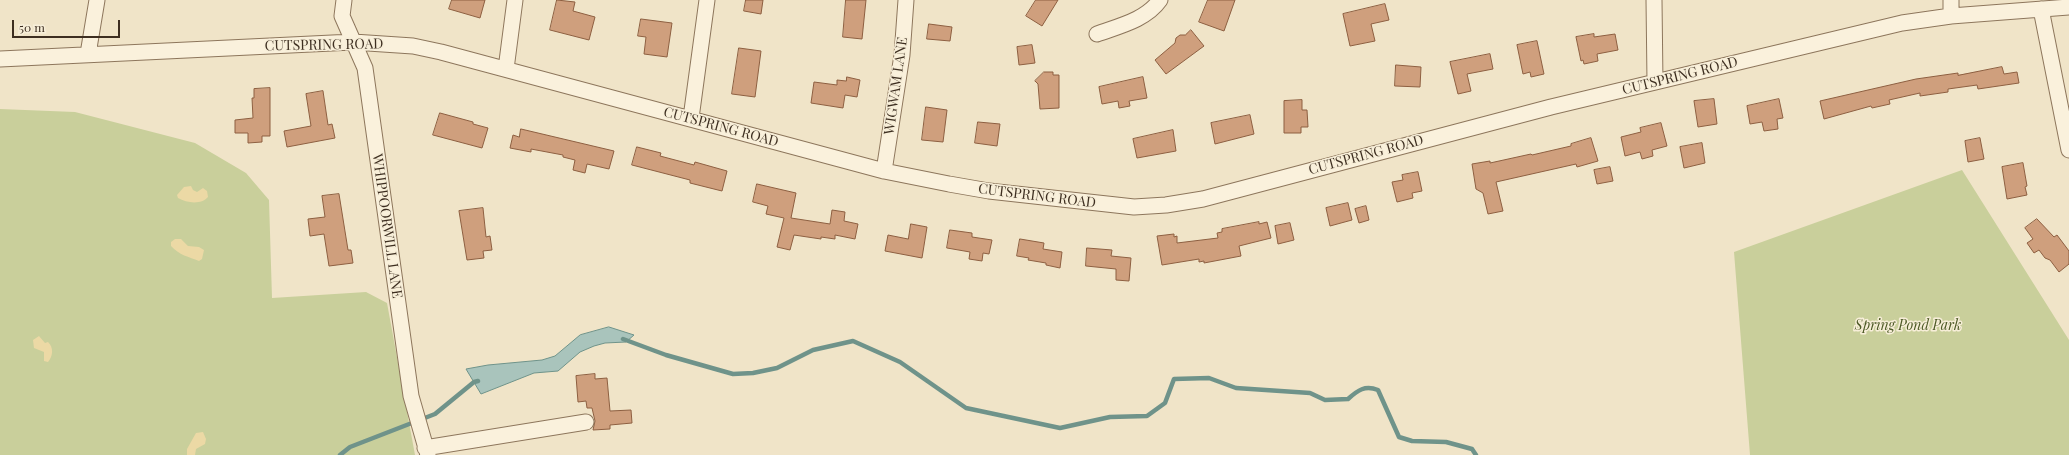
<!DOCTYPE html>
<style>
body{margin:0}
#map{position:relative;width:2069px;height:455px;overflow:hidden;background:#f0e4c8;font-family:"Playfair Display",serif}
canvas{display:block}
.scale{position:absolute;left:12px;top:20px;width:108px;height:18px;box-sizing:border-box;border:2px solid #3d2e20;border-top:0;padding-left:5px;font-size:12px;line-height:14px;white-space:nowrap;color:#3d2e20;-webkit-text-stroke:3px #f7eed8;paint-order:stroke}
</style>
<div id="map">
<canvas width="2069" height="455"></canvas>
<div class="scale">50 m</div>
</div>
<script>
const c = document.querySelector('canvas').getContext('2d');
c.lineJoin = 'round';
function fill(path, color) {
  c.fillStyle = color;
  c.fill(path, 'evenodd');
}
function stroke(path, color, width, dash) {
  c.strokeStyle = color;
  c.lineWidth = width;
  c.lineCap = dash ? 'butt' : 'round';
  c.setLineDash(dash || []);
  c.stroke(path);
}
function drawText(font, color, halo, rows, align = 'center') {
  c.font = font + ' "Playfair Display",serif';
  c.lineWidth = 3;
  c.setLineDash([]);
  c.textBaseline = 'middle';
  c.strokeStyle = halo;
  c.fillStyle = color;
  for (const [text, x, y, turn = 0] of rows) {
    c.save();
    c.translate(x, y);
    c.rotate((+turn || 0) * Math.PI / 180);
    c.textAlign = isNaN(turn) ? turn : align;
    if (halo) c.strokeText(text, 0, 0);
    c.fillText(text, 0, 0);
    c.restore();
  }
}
const green = new Path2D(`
 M 0,109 L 75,112 L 195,143 L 246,173 L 269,200 L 272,298 L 366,292 L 387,303 L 415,455 L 0,455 Z
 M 1962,170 L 2069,340 L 2069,455 L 1750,455 L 1734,252 Z`);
const sand = new Path2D(`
 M 191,186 L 193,190 L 197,192 L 203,188 L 207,191 L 208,197 C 201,205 187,203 178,198 L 177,195 L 184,187 Z
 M 175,239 L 181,239 L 188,246 L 199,247 L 204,250 L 202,259 L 199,261 C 189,257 179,255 171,246 L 171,242 Z
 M 39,336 L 45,343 L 48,342 C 54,348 53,356 48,362 L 44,361 L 44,352 L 34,348 L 33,340 Z
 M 203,432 L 206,439 L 205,444 L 196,449 L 195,455 L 187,455 L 187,449 L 196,433 Z`);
const water = new Path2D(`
 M 609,327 L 634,335 L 626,342 L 605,343 L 594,346 L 580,352 L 558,371 L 534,373 L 481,394 L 466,369 L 488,365 L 542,360 L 555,356 L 580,335 Z`);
const stream = new Path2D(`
 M 623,339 L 666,355 L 733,374 L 753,373 L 777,368 L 813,350 L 853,341 L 900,362 L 966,408 L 1060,428 L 1110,417 L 1147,416 L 1165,403 L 1174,379 L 1209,378 L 1236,388 L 1310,393 L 1325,400 L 1348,399 C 1358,390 1365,385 1378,390 L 1399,437 L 1412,441 L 1446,442 L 1472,449 L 1476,455
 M 340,455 L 350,447 L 435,414 L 474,382 L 478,381`);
const building = new Path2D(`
 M 452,0 L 485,0 L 480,18 L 449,9 Z
 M 557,0 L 575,2 L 573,11 L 595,17 L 589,40 L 550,30 Z
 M 746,0 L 763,0 L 761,14 L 744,11 Z
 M 846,0 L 866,0 L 862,39 L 843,37 Z
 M 1036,0 L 1058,0 L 1042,26 L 1026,16 Z
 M 1208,0 L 1235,0 L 1224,31 L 1199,22 Z
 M 1385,4 L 1389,20 L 1371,24 L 1375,41 L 1350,46 L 1343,14 Z
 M 641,19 L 672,23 L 667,57 L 644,54 L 646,37 L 638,36 Z
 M 929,24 L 952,27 L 950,41 L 927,39 Z
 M 1191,30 L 1204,46 L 1166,74 L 1155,60 L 1175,43 L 1176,38 L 1180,35 L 1185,35 Z
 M 1594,34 L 1594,37 L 1615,34 L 1618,50 L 1597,54 L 1598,61 L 1584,64 L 1583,60 L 1581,61 L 1576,37 Z
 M 1537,41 L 1544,74 L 1531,77 L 1530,72 L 1523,74 L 1517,45 Z
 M 1032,45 L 1035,63 L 1019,65 L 1017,47 Z
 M 739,48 L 761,51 L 755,97 L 732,94 Z
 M 1490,54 L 1493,69 L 1467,74 L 1471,91 L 1458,94 L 1450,62 Z
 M 1396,65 L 1421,67 L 1420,87 L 1395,86 Z
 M 2002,67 L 2004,74 L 2017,72 L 2019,83 L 1978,89 L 1977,85 L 1948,89 L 1948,92 L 1920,96 L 1920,93 L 1889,100 L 1890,104 L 1872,108 L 1871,106 L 1824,119 L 1820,101 L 1916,79 L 1958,73 L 1958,75 Z
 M 1044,72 L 1053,72 L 1053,75 L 1059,75 L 1059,108 L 1040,109 L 1038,84 L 1035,81 Z
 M 847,77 L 860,80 L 857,97 L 845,95 L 843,108 L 811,103 L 814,82 L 837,85 L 837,80 L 846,81 Z
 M 1143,77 L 1147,98 L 1129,101 L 1130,106 L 1119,108 L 1118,101 L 1102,104 L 1099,87 Z
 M 270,88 L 270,136 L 262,136 L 262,142 L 248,143 L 248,133 L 235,133 L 235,120 L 253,118 L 252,98 L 254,98 L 254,89 Z
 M 323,91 L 328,125 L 332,124 L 335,138 L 287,147 L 284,131 L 311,126 L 306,94 Z
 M 1714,99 L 1717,124 L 1698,127 L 1694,101 Z
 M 1779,99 L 1783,118 L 1777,119 L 1778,129 L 1764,131 L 1762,122 L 1750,124 L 1747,106 Z
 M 1302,100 L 1302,110 L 1307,110 L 1308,127 L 1301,127 L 1301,133 L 1284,133 L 1284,101 Z
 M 926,107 L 947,110 L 943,142 L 922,140 Z
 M 440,113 L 473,122 L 473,124 L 488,128 L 482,148 L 433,135 Z
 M 1250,115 L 1254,134 L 1215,144 L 1211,123 Z
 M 978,122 L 1000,124 L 997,146 L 975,143 Z
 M 1661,123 L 1667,146 L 1652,150 L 1653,156 L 1642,159 L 1640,152 L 1625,156 L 1621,137 L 1641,132 L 1640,128 Z
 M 521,129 L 614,151 L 609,169 L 587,164 L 585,173 L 573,170 L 575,160 L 563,157 L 563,155 L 531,149 L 531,152 L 510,148 L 513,135 L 519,137 Z
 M 1173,130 L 1176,151 L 1137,158 L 1133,139 Z
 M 1591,138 L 1598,161 L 1577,167 L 1576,164 L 1496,182 L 1503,211 L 1488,214 L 1483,193 L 1476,189 L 1472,164 L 1490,161 L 1490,163 L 1531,154 L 1532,155 L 1571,146 L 1571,144 Z
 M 1980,138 L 1984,159 L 1968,162 L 1965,141 Z
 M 1702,143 L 1705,163 L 1684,168 L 1680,147 Z
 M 637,147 L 661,153 L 660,156 L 694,165 L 695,162 L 727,171 L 722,191 L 690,183 L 690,180 L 632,165 Z
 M 2023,163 L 2027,186 L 2025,187 L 2027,195 L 2007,199 L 2002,167 Z
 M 1610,167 L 1613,181 L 1597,184 L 1594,170 Z
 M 1418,172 L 1422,191 L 1412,193 L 1413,198 L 1397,202 L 1392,182 L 1403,180 L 1402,175 Z
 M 757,184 L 796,193 L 791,218 L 830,224 L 832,210 L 845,212 L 844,221 L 858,224 L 855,239 L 835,235 L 835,239 L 821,237 L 821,239 L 794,235 L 790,250 L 777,247 L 784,218 L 766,214 L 768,206 L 753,202 Z
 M 339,194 L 348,250 L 351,250 L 353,263 L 329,266 L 324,234 L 310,236 L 308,219 L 325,217 L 322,196 Z
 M 1348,203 L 1352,220 L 1330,226 L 1326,208 Z
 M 1366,206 L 1369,220 L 1359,223 L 1355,209 Z
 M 483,208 L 486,237 L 490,236 L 492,250 L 483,251 L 484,258 L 467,260 L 459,211 Z
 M 2037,219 L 2054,237 L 2057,235 L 2069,251 L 2069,264 L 2059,272 L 2050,260 L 2045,258 L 2039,250 L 2034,253 L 2027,243 L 2033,239 L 2025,228 Z
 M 1259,222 L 1259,224 L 1267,222 L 1271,238 L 1239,246 L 1241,256 L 1204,263 L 1204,261 L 1199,262 L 1199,259 L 1162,265 L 1157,236 L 1174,234 L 1174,237 L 1177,236 L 1177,243 L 1218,238 L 1217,233 L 1222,232 L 1222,229 Z
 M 1290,223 L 1294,240 L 1278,244 L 1275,226 Z
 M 911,224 L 927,227 L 922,258 L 885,251 L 888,235 L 908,239 Z
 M 950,230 L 972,233 L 972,237 L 992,240 L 989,254 L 983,253 L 982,261 L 969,259 L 970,252 L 947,248 Z
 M 1020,239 L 1044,243 L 1043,249 L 1062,252 L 1060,268 L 1046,265 L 1046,263 L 1028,260 L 1029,258 L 1017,256 Z
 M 1087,248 L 1112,250 L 1111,256 L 1131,258 L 1129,281 L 1116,280 L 1116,269 L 1086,266 Z
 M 595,374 L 595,379 L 607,378 L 610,411 L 631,410 L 632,423 L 610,425 L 610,429 L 593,430 L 595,421 L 592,408 L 587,408 L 586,401 L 578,402 L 576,376 Z`);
const minor = new Path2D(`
 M 344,0 L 342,16 L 365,68 L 411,396 L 428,455
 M 1654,0 L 1655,82
 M 1951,0 L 1951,16
 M 2041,9 L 2069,150
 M 1097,34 C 1119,26 1146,20 1160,0
 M 88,54 L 97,0
 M 0,59 L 353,42 L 413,46 L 441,52 L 884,171 L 949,184 L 989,191 L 1134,207 L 1166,205 L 1203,199 L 1551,107 L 1902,23 L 1951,16 L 2069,7
 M 506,69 L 515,0
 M 691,118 L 707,0
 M 884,171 L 902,55 L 906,0
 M 425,448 L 586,422`);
const streetNames = [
 ["CUTSPRING ROAD",324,45,-1],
 ["CUTSPRING ROAD",1680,76,-14],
 ["WIGWAM LANE",896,86,-82],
 ["CUTSPRING ROAD",721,127,15],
 ["CUTSPRING ROAD",1366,155,-15],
 ["CUTSPRING ROAD",1037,196,7],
 ["WHIPPOORWILL LANE",387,226,82]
];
const parkNames = [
 ["Spring Pond Park",1908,326]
];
fill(green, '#c9cf9b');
fill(sand, '#ecd9a5');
fill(water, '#a9c4bc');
stroke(water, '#6f938a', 1);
stroke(stream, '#6f938a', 4.5);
fill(building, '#cf9f7d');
stroke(building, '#8d5f41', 1);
stroke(minor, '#8d765c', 17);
stroke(minor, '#faf1dc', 15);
drawText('14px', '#3d2e20', '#f7eed8', streetNames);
drawText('italic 14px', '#4d5a26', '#f7eed8', parkNames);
</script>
